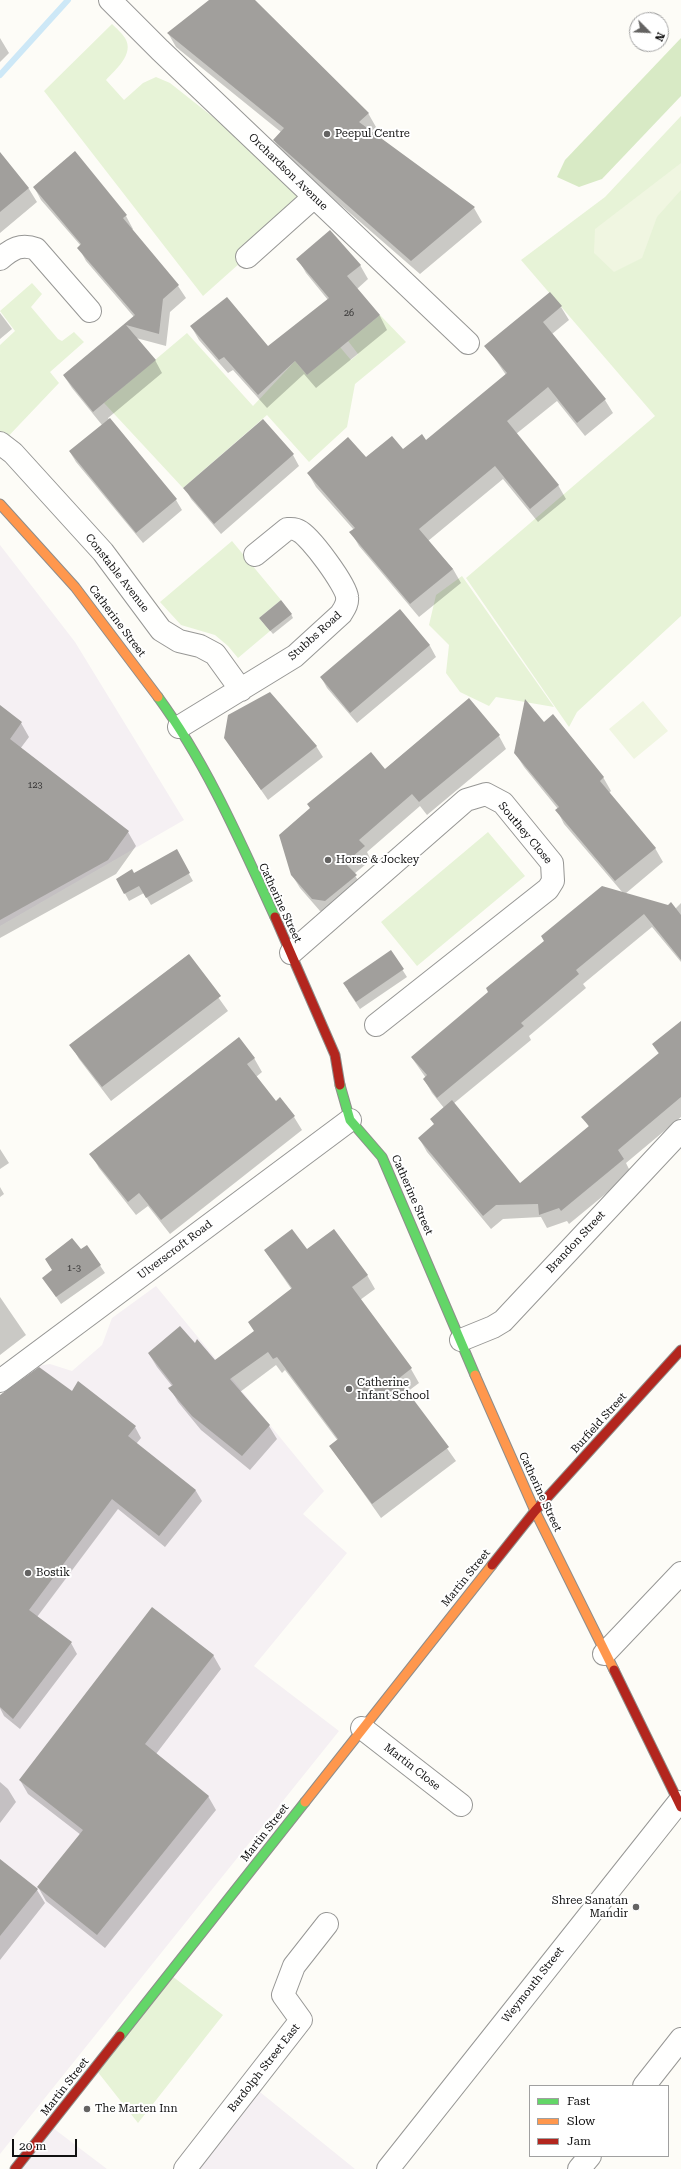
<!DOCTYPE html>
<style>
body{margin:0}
#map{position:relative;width:681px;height:2169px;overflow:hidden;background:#fdfcf7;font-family:"Roboto Serif",serif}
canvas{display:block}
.legend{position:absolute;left:529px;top:2085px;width:140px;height:72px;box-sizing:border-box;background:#fff;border:1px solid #a0a0a0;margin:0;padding:5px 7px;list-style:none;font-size:12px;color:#111}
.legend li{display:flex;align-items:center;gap:8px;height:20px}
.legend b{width:20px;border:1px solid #a0a0a0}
.north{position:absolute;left:629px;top:12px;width:40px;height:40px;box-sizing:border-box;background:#fff;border:1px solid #a0a0a0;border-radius:50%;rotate:114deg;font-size:11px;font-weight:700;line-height:16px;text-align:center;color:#111}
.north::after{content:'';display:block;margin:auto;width:14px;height:18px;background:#646362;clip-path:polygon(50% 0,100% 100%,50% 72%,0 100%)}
.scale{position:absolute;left:12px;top:2139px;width:65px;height:18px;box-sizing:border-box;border:2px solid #111;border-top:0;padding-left:5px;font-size:12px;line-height:14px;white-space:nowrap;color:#111;-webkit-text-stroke:3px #fff;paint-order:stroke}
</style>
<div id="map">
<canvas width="681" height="2169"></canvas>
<ul class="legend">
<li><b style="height:5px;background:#63d668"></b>Fast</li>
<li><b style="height:5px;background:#ff974d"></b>Slow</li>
<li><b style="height:5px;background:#b3261e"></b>Jam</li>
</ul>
<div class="north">N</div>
<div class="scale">20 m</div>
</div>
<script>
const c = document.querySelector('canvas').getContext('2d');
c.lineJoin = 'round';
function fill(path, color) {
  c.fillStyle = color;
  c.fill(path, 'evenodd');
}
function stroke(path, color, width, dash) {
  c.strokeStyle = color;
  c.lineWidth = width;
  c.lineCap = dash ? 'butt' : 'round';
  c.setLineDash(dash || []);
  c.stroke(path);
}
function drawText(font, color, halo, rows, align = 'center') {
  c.font = font + ' "Roboto Serif",serif';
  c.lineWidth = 4;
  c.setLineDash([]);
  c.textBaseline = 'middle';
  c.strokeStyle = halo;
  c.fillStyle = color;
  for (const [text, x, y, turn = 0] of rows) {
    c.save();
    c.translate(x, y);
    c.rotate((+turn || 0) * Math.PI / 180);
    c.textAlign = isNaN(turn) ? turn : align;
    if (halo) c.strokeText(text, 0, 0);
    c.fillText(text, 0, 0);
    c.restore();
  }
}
const industrial = new Path2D(`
 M 0,545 L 75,642 L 184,820 L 0,926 Z
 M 156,1286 L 324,1491 L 303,1514 L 347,1553 L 254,1666 L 339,1731 L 0,2154 L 0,1395 L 37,1366 L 50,1364 L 72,1371 L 102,1345 L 112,1318 Z
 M 255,2088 L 355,2169 L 192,2169 Z
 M 53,2128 L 107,2169 L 21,2169 Z`);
const green = new Path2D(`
 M 112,24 C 116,28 122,33 125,38 C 135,54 115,70 106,80 L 124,100 L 143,83 L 156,77 L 170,83 L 314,197 L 203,296 L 44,91 Z
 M 681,116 L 681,616 L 577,712 L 569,727 L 466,578 L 655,416 L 521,260 L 605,197 Z
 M 32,283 L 42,294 L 31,307 L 58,339 L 62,341 L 74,332 L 84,342 L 50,372 L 59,383 L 0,445 L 0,345 L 15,331 L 0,311 Z
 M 380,315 L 406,342 L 355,384 L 347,427 L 309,462 L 267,415 L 183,488 L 104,403 L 187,333 L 253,406 L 295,361 L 307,375 L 340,347 L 351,360 L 358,354 L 348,341 Z
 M 232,541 L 281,600 L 259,618 L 270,631 L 238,658 L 228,646 L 215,635 L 181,625 L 160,602 Z
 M 462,576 L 554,707 L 496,697 L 489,706 L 460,692 L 446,673 L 449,645 L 429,625 L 436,595 Z
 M 488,832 L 525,876 L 417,966 L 381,922 Z
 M 172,1976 L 223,2015 L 138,2123 L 97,2071 Z`);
const forest = new Path2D(`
 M 681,38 L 681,96 L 602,179 L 579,187 L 557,177 L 565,160 Z`);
const pitch = new Path2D(`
 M 681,163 L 681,190 L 657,217 L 642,258 L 614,272 L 594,253 L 595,229 Z
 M 643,701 L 668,731 L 634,759 L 609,729 Z`);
const shadow = new Path2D(`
 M 210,0 L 253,0 L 368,113 L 376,127 L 371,132 L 474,208 L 482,222 L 420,274 L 282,154 L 274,140 L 281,132 L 176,47 L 168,33 Z
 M 0,38 L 9,53 L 0,62 Z
 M 75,153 L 126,216 L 133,229 L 131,230 L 178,286 L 186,298 L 170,312 L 166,346 L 136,338 L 155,360 L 162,373 L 108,418 L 176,500 L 182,510 L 143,543 L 76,462 L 70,452 L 102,425 L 72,388 L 64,376 L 134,317 L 86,261 L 79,248 L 81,246 L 41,200 L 34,187 Z
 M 0,154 L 29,189 L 37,202 L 0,233 Z
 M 298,259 L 360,265 L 368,279 L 357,289 L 380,316 L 387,330 L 316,388 L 304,374 L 267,408 L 233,370 L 228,373 L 199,340 L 191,326 L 268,347 L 328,300 L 306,273 Z
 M 561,307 L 569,320 L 552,334 L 605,400 L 613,413 L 585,436 L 557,401 L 516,434 L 558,485 L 566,499 L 538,522 L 503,479 L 428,541 L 453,569 L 461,583 L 419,617 L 359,546 L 351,532 L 354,530 L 316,487 L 308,473 L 403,451 L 426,441 L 506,375 L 486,346 Z
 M 0,313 L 12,329 L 0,339 Z
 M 263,420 L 293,455 L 299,466 L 221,534 L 191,499 L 185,488 Z
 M 400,610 L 430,646 L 436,657 L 357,723 L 327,688 L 321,677 Z
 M 291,614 L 293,618 L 273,634 L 262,621 Z
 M 469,699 L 499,736 L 506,749 L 427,815 L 420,806 L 367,852 L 371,860 L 354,874 L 363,888 L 332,914 L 320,911 L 300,888 L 292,875 L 384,770 Z
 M 0,706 L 21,723 L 29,737 L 20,749 L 128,832 L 136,846 L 116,874 L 0,938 Z
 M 544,724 L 603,777 L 611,791 L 609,793 L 655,848 L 663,862 L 625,894 L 675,909 L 681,903 L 681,962 L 652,927 L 583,984 L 586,988 L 529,1036 L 531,1040 L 453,1104 L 520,1185 L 589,1127 L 583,1117 L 659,1054 L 653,1045 L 681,1022 L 681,1117 L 626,1163 L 631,1173 L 569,1224 L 567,1221 L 547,1228 L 541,1217 L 503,1219 L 491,1229 L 427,1152 L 419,1138 L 435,1125 L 431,1119 L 444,1108 L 432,1093 L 424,1079 L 426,1078 L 412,1058 L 623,893 L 564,824 L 557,810 L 558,809 L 524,767 L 515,753 Z
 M 225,738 L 316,746 L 323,757 L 268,800 Z
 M 176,851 L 193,881 L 151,905 L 144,893 L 129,901 L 117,879 L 134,874 Z
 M 391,952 L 407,977 L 360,1009 L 348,991 Z
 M 188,955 L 228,1011 L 111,1101 L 79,1059 L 71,1045 Z
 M 254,1058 L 262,1072 L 256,1077 L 275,1102 L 294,1117 L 302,1130 L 170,1234 L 148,1206 L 136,1215 L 99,1168 L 91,1154 Z
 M 0,1149 L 9,1163 L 0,1169 Z
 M 0,1187 L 4,1194 L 0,1197 Z
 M 87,1246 L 105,1273 L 61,1304 L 48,1285 Z
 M 265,1251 L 307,1251 L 367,1275 L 375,1289 L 360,1300 L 411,1369 L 419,1383 L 407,1392 L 456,1461 L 381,1518 L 330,1446 L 338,1441 L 285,1370 L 282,1373 L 276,1365 L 240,1392 L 269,1426 L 277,1439 L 250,1470 L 201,1430 L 178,1402 L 170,1388 L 172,1386 L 157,1367 L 149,1354 L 195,1345 L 215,1362 L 255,1332 L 292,1290 Z
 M 0,1297 L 26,1335 L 0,1355 Z
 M 72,1393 L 135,1427 L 141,1438 L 136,1444 L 196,1491 L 202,1501 L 165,1547 L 118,1509 L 37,1617 L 71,1643 L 77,1654 L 20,1729 L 4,1716 L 0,1708 L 0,1396 Z
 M 213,1655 L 221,1669 L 156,1754 L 208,1796 L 216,1810 L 105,1948 L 46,1901 L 38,1887 L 81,1835 L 28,1794 L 20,1780 Z
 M 0,1782 L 8,1789 L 16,1802 L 0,1823 Z
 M 0,1860 L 37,1890 L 45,1903 L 0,1960 Z`);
const stream = new Path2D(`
 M 0,75 L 68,0`);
const building = new Path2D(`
 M 209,0 L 255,0 L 369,113 L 359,122 L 475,207 L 411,261 L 273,140 L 284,128 L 167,33 Z
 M 75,151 L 127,215 L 123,218 L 179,285 L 163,299 L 159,334 L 126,325 L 156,360 L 93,412 L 63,375 L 135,315 L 77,248 L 81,244 L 33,187 Z
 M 0,152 L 29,188 L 0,212 Z
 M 330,230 L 361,265 L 347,276 L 380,315 L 307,375 L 295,361 L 258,395 L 224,357 L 219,360 L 190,326 L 227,297 L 268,346 L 329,298 L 296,259 Z
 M 550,292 L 562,306 L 543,322 L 606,399 L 577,423 L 548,387 L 507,421 L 559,485 L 530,509 L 495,466 L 419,529 L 453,569 L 410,604 L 349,532 L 355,528 L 307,473 L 348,437 L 366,457 L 392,436 L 403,449 L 422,434 L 426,440 L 507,373 L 484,346 Z
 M 110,418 L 177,499 L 136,533 L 69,451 Z
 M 263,419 L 294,454 L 214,524 L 183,488 Z
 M 281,600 L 292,614 L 270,631 L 259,618 Z
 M 400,609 L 430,645 L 350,713 L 320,677 Z
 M 270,692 L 317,746 L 261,790 L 224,738 L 228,715 Z
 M 469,698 L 500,735 L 419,802 L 412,794 L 359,840 L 365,846 L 345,863 L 357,875 L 325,901 L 312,899 L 291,875 L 279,835 L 310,808 L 307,804 L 371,752 L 385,769 Z
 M 525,699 L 544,722 L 553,714 L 604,777 L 600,781 L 656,848 L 615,881 L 555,810 L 559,807 L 514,753 Z
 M 0,705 L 22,722 L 10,739 L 129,831 L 108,860 L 0,920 Z
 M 177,849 L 190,873 L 146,898 L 139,886 L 124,894 L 116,879 L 132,869 L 134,873 Z
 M 602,886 L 668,905 L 671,902 L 681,915 L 681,960 L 644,914 L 576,970 L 579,974 L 521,1023 L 524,1026 L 437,1098 L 423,1079 L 427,1075 L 411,1057 L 488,992 L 486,988 L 544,941 L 541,936 Z
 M 391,950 L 404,969 L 356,1002 L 343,983 Z
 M 189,954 L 221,996 L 102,1087 L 69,1045 Z
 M 681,1021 L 681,1097 L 618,1150 L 624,1159 L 561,1211 L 559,1208 L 539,1215 L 538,1204 L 496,1205 L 483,1216 L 418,1138 L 434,1124 L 430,1119 L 452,1100 L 520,1183 L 589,1126 L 581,1117 L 659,1053 L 652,1044 Z
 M 239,1037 L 255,1058 L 247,1064 L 276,1101 L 280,1097 L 295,1116 L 161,1220 L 139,1193 L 128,1202 L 89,1154 Z
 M 292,1229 L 307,1249 L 334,1229 L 368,1275 L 352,1287 L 412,1368 L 398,1379 L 449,1447 L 372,1504 L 329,1446 L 338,1439 L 277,1357 L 273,1359 L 268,1352 L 230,1379 L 270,1425 L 242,1456 L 192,1416 L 168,1388 L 173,1385 L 148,1353 L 180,1326 L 195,1343 L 197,1339 L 215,1360 L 254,1331 L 248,1322 L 292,1288 L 264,1250 Z
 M 72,1238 L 81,1249 L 87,1245 L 101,1265 L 56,1297 L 42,1278 L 52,1270 L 45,1259 Z
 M 39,1367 L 72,1391 L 78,1381 L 136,1426 L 128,1436 L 196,1490 L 159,1536 L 112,1499 L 29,1610 L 72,1642 L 13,1719 L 0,1707 L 0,1395 Z
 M 152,1607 L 214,1655 L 145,1744 L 209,1796 L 97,1935 L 37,1887 L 83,1830 L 19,1780 Z
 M 0,1859 L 38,1889 L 0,1936 Z`);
const street = new Path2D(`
 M 110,0 L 160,50 L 468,343
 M 247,257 L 314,197
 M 0,259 C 12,249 21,243 36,249 L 90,311
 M 0,443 L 13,453 L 103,552 L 161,630 L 179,641 L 200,646 L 215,654 L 241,690
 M 179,727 L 295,656 L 341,614 C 344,609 348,604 347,597 C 346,585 310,536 299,531 C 295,528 291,529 287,529 L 255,555
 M 291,953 L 466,800 L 486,794 L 503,803 L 552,863 L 553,881 L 548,889 L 376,1025
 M 461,1340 L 493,1327 L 503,1321 L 681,1131
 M 0,1381 L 350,1120
 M 604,1654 L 681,1573
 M 362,1728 L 461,1805
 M 644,2086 L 681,2039
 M 185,2169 L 301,2020 L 283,1995 L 294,1966 L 327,1924
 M 388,2169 L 679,1802
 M 579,2169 L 590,2156`);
const fast = new Path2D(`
 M 158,697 C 207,764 241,843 275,917
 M 340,1085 L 350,1120 L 382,1157 L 475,1375
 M 120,2036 L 305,1802`);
const slow = new Path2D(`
 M 0,504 L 75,587 L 158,697
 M 475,1375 L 535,1511 L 614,1670
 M 305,1802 L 492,1565`);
const jam = new Path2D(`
 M 275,917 L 335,1055 L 340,1085
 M 492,1565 L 535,1511 L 681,1350
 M 614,1670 L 681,1807
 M 15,2169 L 120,2036`);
const markers = [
 [327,134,4,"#646362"],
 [328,860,4,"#646362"],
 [349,1389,4,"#646362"],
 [28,1573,4,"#646362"],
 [636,1907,4,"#646362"],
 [87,2109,4,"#646362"]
];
const numberNames = [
 ["26",349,313],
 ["123",35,785],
 ["1-3",74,1268]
];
const poiNames = [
 ["Peepul Centre",335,134],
 ["Horse & Jockey",336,860],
 ["Catherine",357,1383],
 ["Infant School",357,1396],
 ["Bostik",36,1573],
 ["Shree Sanatan",628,1901,"right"],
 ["Mandir",628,1914,"right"],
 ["The Marten Inn",95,2109]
];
const streetNames = [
 ["Orchardson Avenue",288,172,44],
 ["Constable Avenue",117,573,52],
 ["Catherine Street",117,621,53],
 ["Stubbs Road",315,636,-42],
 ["Southey Close",525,833,50],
 ["Catherine Street",280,903,65],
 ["Catherine Street",412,1195,66],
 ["Brandon Street",576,1242,-47],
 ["Ulverscroft Road",175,1250,-37],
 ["Burfield Street",599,1423,-48],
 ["Catherine Street",540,1492,65],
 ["Martin Street",466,1578,-51],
 ["Martin Close",412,1767,38],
 ["Martin Street",265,1833,-52],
 ["Weymouth Street",533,1985,-52],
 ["Bardolph Street East",264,2068,-52],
 ["Martin Street",65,2087,-52]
];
fill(industrial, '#f5f0f3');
fill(green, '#e7f3d7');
fill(forest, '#d8eac5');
fill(pitch, '#f0f6e1');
fill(shadow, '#0003');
stroke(stream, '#cde8f7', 6);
fill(building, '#a19f9c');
stroke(street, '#979795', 24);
stroke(fast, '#8e8d8b', 11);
stroke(slow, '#8e8d8b', 11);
stroke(jam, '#8e8d8b', 11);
stroke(street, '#fffffe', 22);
stroke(fast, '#63d668', 9);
stroke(slow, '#ff974d', 9);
stroke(jam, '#b3261e', 9);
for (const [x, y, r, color] of markers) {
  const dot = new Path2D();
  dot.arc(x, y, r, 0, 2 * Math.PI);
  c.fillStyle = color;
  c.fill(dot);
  stroke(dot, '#fff', 1.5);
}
drawText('9px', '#353434', null, numberNames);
drawText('11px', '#111', '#fff', poiNames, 'left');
drawText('11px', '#111', '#fff', streetNames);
</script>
